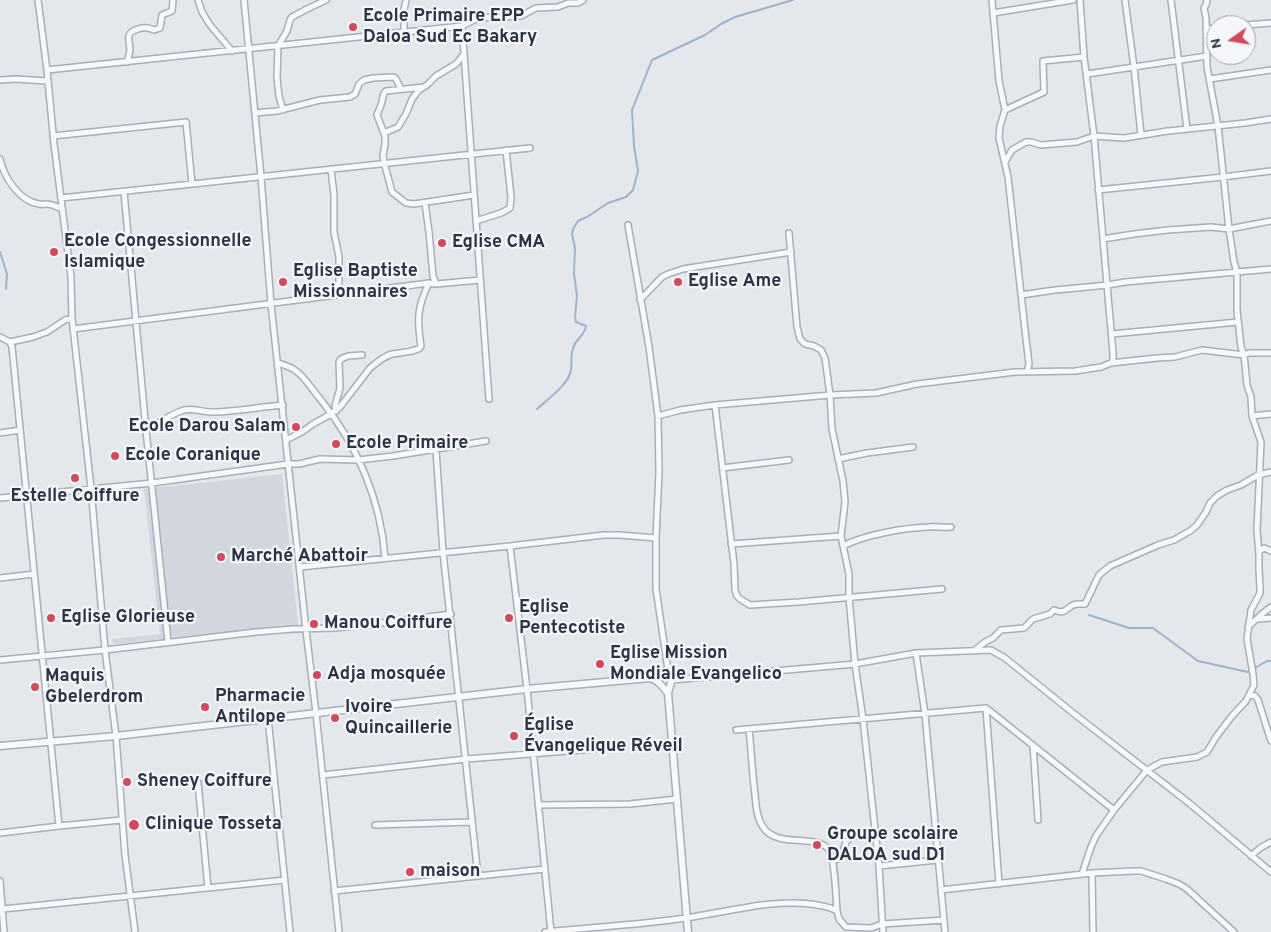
<!DOCTYPE html>
<meta charset="utf-8">
<style>
body{margin:0}
#map{position:relative;width:1271px;height:932px;overflow:hidden;background:#e4e7ec;font-family:Overpass,sans-serif}
canvas{display:block}
.north{position:absolute;left:1206px;top:15px;width:50px;height:50px;box-sizing:border-box;background:#f4f6f9;border:1px solid #a4a8b1;border-radius:50%;rotate:257deg;font-size:14px;font-weight:700;line-height:20px;text-align:center;color:#2b3445}
.north::after{content:'';display:block;margin:auto;width:18px;height:22px;background:#d1495b;clip-path:polygon(50% 0,100% 100%,50% 72%,0 100%)}
</style>
<div id="map">
<canvas width="1271" height="932"></canvas>
<div class="north">N</div>
</div>
<script>
const c = document.querySelector('canvas').getContext('2d');
c.lineJoin = 'round';
function fill(path, color) {
  c.fillStyle = color;
  c.fill(path, 'evenodd');
}
function stroke(path, color, width, dash) {
  c.strokeStyle = color;
  c.lineWidth = width;
  c.lineCap = dash ? 'butt' : 'round';
  c.setLineDash(dash || []);
  c.stroke(path);
}
function drawText(font, color, halo, rows, align = 'center') {
  c.font = font + ' Overpass,sans-serif';
  c.lineWidth = 4.5;
  c.setLineDash([]);
  c.textBaseline = 'middle';
  c.strokeStyle = halo;
  c.fillStyle = color;
  for (const [text, x, y, turn = 0] of rows) {
    c.save();
    c.translate(x, y);
    c.rotate((+turn || 0) * Math.PI / 180);
    c.textAlign = isNaN(turn) ? turn : align;
    if (halo) c.strokeText(text, 0, 0);
    c.fillText(text, 0, 0);
    c.restore();
  }
}
const built = new Path2D(`
 M 282,474 L 298,625 L 114,644 L 112,639 L 160,634 L 144,489 Z`);
const stream = new Path2D(`
 M 0,252 L 7,274 L 6,289
 M 537,409 C 548,399 569,384 571,370 C 572,362 570,353 574,346 C 577,338 585,335 586,326 L 576,322 L 575,317 L 577,296 L 574,274 L 575,248 L 572,234 L 573,229 L 578,221 L 587,217 L 608,203 L 626,197 L 633,190 L 638,171 L 634,146 L 632,110 L 652,60 L 705,35 L 721,24 L 735,17 L 793,0
 M 1089,615 L 1129,628 L 1153,628 L 1198,661 L 1248,672 L 1267,661 L 1271,661`);
const minor = new Path2D(`
 M 38,0 L 47,70 L 54,144 L 71,277 L 72,318 L 91,488 L 105,650 L 116,736 L 125,855 L 135,932
 M 198,0 L 202,12 L 210,25 L 232,51
 M 244,0 L 261,177 L 271,304 L 306,630 L 316,713 L 339,932
 M 992,0 L 999,81 L 1005,110 L 1000,126 L 999,138 L 1008,177 L 1025,330 L 1029,364 L 1027,372
 M 1080,0 L 1084,57 L 1094,136 L 1113,353 L 1113,361 L 1111,363
 M 1125,0 L 1134,67 L 1141,135
 M 1171,0 L 1187,129
 M 993,13 L 1073,0
 M 1246,25 L 1271,23
 M 462,26 L 489,399
 M 1206,29 L 1216,28
 M 404,32 L 404,10 L 406,0
 M 127,62 C 128,58 130,53 130,49 C 129,39 125,33 138,29 C 144,27 148,27 154,30 L 160,28 L 162,15 L 172,11 L 173,0
 M 47,70 L 462,26 L 478,18 L 521,16 L 536,8 L 558,7 L 568,3 L 578,3 L 583,0
 M 1087,74 L 1207,56
 M 1210,79 L 1271,70
 M 0,80 L 16,79 L 47,81
 M 424,87 L 386,91 L 384,93 L 381,105 L 377,115 L 385,136 L 385,145 L 383,155 L 384,162 L 392,192 L 406,203 L 414,204 L 474,195
 M 283,110 L 279,96 L 277,78 L 278,46 L 287,31 L 290,20 L 292,17 L 307,9 L 326,0
 M 1005,110 L 1044,92 L 1043,61 L 1084,57
 M 255,113 L 277,111 L 320,100 L 350,97 L 355,94 L 359,84 L 364,80 L 373,78 L 394,77 L 396,79 L 401,89
 M 384,133 L 398,127 L 406,114 L 412,99 L 419,90 L 427,85 L 436,76 L 456,64 L 464,54
 M 53,136 L 186,122 L 192,184
 M 0,159 C 4,177 19,201 39,204 C 43,205 43,204 47,204 C 52,204 57,207 62,209
 M 1005,162 L 1012,150 L 1026,142 L 1031,142 L 1041,145 L 1077,142 L 1094,136 L 1124,138 L 1168,131 L 1245,123 L 1271,119
 M 331,169 L 334,195 L 334,232 L 339,257 L 339,282 L 335,293 L 336,295
 M 1098,190 L 1223,177 L 1271,171
 M 124,192 L 146,430 L 168,642
 M 61,198 L 530,148
 M 425,203 L 429,232 L 433,276 L 436,284
 M 476,221 L 501,213 L 510,208 L 511,197 L 506,150
 M 628,225 L 649,347 L 658,416 L 659,472 L 656,538
 M 789,233 L 797,327 L 800,339 L 805,344 L 814,346 L 821,350 L 825,358 L 830,395 L 832,429 L 843,481 L 845,502 L 841,536 L 849,574 L 849,597 L 855,664 L 863,719 L 879,866 L 883,932
 M 1103,239 L 1134,234 L 1168,230 L 1211,227 L 1229,229 L 1271,221
 M 1021,295 L 1055,290 L 1108,285 L 1125,282 L 1271,269
 M 640,300 L 662,277 L 668,274 L 683,269 L 791,252
 M 73,329 L 429,283 L 436,284 L 480,280
 M 1112,334 L 1238,322
 M 0,337 L 10,342 L 33,337 L 47,332 L 65,320 L 72,318
 M 10,342 L 12,347 L 59,826
 M 278,363 C 284,365 291,367 296,371 C 305,377 313,391 321,400 C 357,445 381,500 385,558
 M 715,405 L 734,564 L 735,590 L 737,596 L 740,599 L 750,605 L 799,602 L 942,589
 M 336,411 L 335,406 L 340,388 L 339,362 L 341,359 L 348,356 L 362,355
 M 658,416 L 680,410 L 715,405 L 830,395 L 876,393 L 917,384 L 1015,372 L 1075,371 L 1101,367 L 1111,363 L 1157,358 L 1175,357 L 1202,350 L 1244,355 L 1249,353 L 1271,353
 M 1252,416 L 1271,414
 M 146,430 C 158,423 171,414 184,410 C 195,408 205,413 216,412 C 238,411 260,407 283,405
 M 0,433 L 20,430
 M 286,440 L 302,432 L 313,424 L 331,414 L 340,407 L 370,368 C 376,363 384,356 392,354 C 401,352 411,353 420,348 L 421,346 C 417,320 417,307 429,283
 M 436,450 L 443,552 L 478,876
 M 838,459 L 867,453 L 913,447
 M 722,468 L 789,460
 M 0,498 L 152,483 L 288,464 L 299,464 L 320,459 L 358,460 L 393,456 L 486,441
 M 731,544 L 841,536
 M 510,546 L 527,689 L 551,932
 M 843,546 C 864,535 903,528 928,527 C 936,526 943,528 951,527
 M 1259,551 L 1264,548 L 1271,551
 M 300,567 L 510,546 L 604,535 L 619,535 L 656,538 L 656,589 L 668,670
 M 0,578 L 34,574
 M 1258,619 L 1271,618
 M 1248,627 L 1263,613 L 1271,607
 M 975,650 L 985,642 L 993,638 L 1001,630 L 1024,628 L 1033,619 L 1050,614 L 1054,610 C 1068,616 1066,605 1077,604 C 1080,604 1082,604 1085,604 L 1099,575 L 1110,566 L 1158,545 L 1174,540 L 1190,531 L 1197,525 L 1206,512 L 1210,503 L 1217,496 L 1227,490 L 1241,485 L 1258,475 L 1271,472
 M 916,653 L 925,714 L 945,932
 M 0,660 L 105,650 L 256,632 L 293,629 L 335,628 L 366,625 L 451,614
 M 672,680 L 855,664 L 916,653 L 991,650 L 1005,658 L 1073,713 L 1189,803 L 1271,872
 M 1250,695 L 1255,696 L 1258,700 L 1271,741
 M 986,708 L 999,884
 M 268,718 L 290,932
 M 749,729 C 751,748 752,767 754,786 C 756,799 755,815 763,827 C 777,849 818,833 829,850 C 835,858 836,899 837,911
 M 736,730 L 986,708 L 1114,810
 M 1033,745 L 1038,820
 M 323,775 L 466,759 L 606,748
 M 198,783 L 208,888
 M 538,805 L 630,804 L 677,799
 M 375,825 L 471,822
 M 0,833 L 59,826 L 121,820
 M 1251,856 L 1260,848 L 1271,842
 M 833,861 L 840,858 L 843,851 L 846,842 L 852,836 L 876,833
 M 879,866 L 938,860
 M 1092,873 L 1093,932
 M 1082,874 L 1091,847 L 1096,836 L 1114,810 L 1147,770 L 1162,762 L 1197,757 L 1207,752 L 1216,737 L 1232,716 L 1246,701 L 1254,685 L 1253,674 L 1247,639 L 1251,610 L 1260,593 L 1260,588 L 1259,569 L 1259,555 L 1257,530 L 1261,442 L 1252,416 L 1251,397 L 1247,385 L 1244,355 L 1241,347 L 1237,310 L 1237,272 L 1234,262 L 1229,229 L 1218,126 L 1207,67 L 1206,18 L 1204,8 L 1206,5 L 1207,0
 M 0,881 L 4,932
 M 941,890 L 1092,873 L 1134,871 L 1141,871 L 1166,879 L 1179,884 L 1187,889 L 1234,932
 M 334,891 L 545,869
 M 3,909 L 285,880
 M 545,932 C 592,927 639,925 686,918 C 728,912 769,899 811,904 C 821,906 829,906 837,911 L 839,919 L 846,927 L 871,928 L 882,924 L 944,920`);
const tertiary = new Path2D(`
 M 650,678 L 659,673 L 668,670 C 674,678 670,685 668,693 L 688,932
 M 0,746 L 116,736 L 527,689 L 650,678 C 659,681 662,686 668,693`);
const markers = [
 [353,27,5,"#d1495b"],
 [442,243,5,"#d1495b"],
 [54,252,5,"#d1495b"],
 [283,282,5,"#d1495b"],
 [678,282,5,"#d1495b"],
 [296,427,5,"#d1495b"],
 [336,444,5,"#d1495b"],
 [115,456,5,"#d1495b"],
 [75,478,5,"#d1495b"],
 [221,557,5,"#d1495b"],
 [51,618,5,"#d1495b"],
 [509,618,5,"#d1495b"],
 [314,624,5,"#d1495b"],
 [600,664,5,"#d1495b"],
 [317,675,5,"#d1495b"],
 [35,687,5,"#d1495b"],
 [205,707,5,"#d1495b"],
 [335,718,5,"#d1495b"],
 [514,736,5,"#d1495b"],
 [127,782,5,"#d1495b"],
 [134,825,6,"#d1495b"],
 [817,845,5,"#d1495b"],
 [410,872,5,"#d1495b"]
];
const poiNames = [
 ["Ecole Primaire EPP",363,17],
 ["Daloa Sud Ec Bakary",363,38],
 ["Ecole Congessionnelle",64,242],
 ["Islamique",64,263],
 ["Eglise CMA",452,243],
 ["Eglise Baptiste",293,272],
 ["Missionnaires",293,293],
 ["Eglise Ame",688,282],
 ["Ecole Darou Salam",286,427,"right"],
 ["Ecole Primaire",346,444],
 ["Ecole Coranique",125,456],
 ["Estelle Coiffure",75,497,"center"],
 ["Marché Abattoir",231,557],
 ["Eglise",519,608],
 ["Pentecotiste",519,629],
 ["Eglise Glorieuse",61,618],
 ["Manou Coiffure",324,624],
 ["Eglise Mission",610,654],
 ["Mondiale Evangelico",610,675],
 ["Adja mosquée",327,675],
 ["Maquis",45,677],
 ["Gbelerdrom",45,698],
 ["Pharmacie",215,697],
 ["Antilope",215,718],
 ["Ivoire",345,708],
 ["Quincaillerie",345,729],
 ["Église",524,726],
 ["Évangelique Réveil",524,747],
 ["Sheney Coiffure",137,782],
 ["Clinique Tosseta",145,825],
 ["Groupe scolaire",827,835],
 ["DALOA sud D1",827,856],
 ["maison",420,872]
];
fill(built, '#d2d6de');
stroke(stream, '#9fb4cc', 2);
stroke(minor, '#a9aeb7', 8);
stroke(tertiary, '#a9aeb7', 9);
stroke(minor, '#f7f8fa', 5);
stroke(tertiary, '#f7f8fa', 6);
for (const [x, y, r, color] of markers) {
  const dot = new Path2D();
  dot.arc(x, y, r, 0, 2 * Math.PI);
  c.fillStyle = color;
  c.fill(dot);
  stroke(dot, '#f4f6f9', 2);
}
drawText('bold 18px', '#2b3445', '#f4f6f9', poiNames, 'left');
</script>
